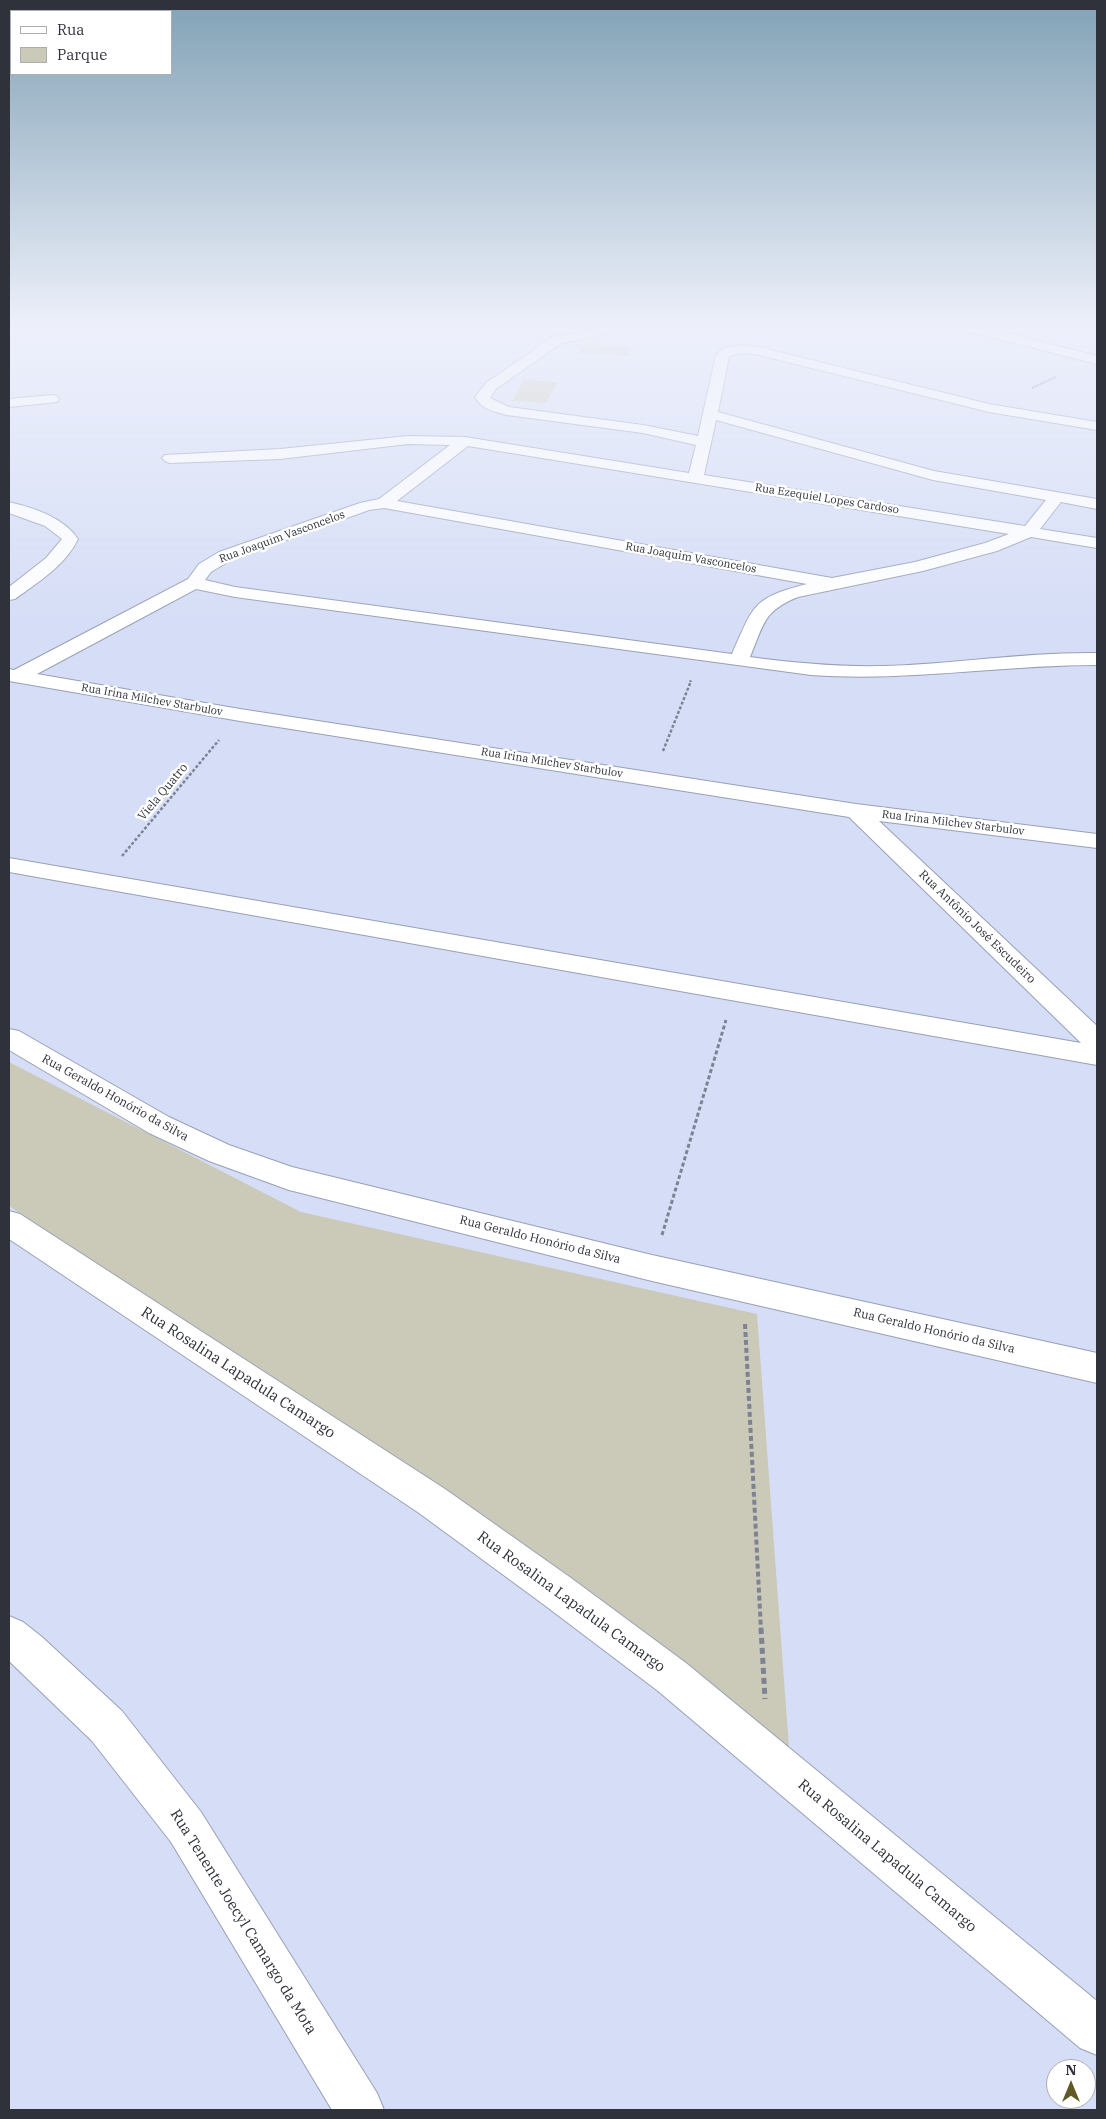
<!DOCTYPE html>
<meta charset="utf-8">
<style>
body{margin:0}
#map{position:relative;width:1106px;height:2119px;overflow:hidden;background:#d6def7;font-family:"IBM Plex Serif",serif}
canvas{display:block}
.frame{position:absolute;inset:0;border:10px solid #2f323b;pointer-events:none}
.legend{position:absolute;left:10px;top:10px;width:162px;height:65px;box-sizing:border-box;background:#fff;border:1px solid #acadb1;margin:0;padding:6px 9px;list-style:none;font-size:15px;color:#2f323b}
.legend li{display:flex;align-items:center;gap:10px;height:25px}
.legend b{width:25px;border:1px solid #acadb1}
.north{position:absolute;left:1046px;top:2059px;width:50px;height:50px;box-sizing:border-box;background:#fff;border:1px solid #acadb1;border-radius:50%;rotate:0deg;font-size:14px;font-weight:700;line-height:20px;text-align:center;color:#2f323b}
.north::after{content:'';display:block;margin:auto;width:18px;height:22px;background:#615a26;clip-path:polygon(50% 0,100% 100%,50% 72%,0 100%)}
</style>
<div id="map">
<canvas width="1106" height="2119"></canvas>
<div class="frame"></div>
<ul class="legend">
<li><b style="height:6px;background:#fff"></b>Rua</li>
<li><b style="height:14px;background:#cbc9b7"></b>Parque</li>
</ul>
<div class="north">N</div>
</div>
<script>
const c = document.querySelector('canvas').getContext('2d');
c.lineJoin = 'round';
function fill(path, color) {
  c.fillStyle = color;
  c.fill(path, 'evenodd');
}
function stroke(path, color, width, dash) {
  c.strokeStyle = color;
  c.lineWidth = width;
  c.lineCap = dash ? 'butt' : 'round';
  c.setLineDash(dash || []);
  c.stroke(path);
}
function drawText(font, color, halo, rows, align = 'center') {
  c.font = font + ' "IBM Plex Serif",serif';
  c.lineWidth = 5;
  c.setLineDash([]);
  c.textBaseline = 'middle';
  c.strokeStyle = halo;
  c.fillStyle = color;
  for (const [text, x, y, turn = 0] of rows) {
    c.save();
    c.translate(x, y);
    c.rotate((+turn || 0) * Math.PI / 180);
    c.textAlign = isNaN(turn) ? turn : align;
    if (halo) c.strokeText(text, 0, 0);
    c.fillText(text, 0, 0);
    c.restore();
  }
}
const green = new Path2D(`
 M 583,344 L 632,347 L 629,356 L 579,353 Z
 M 524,380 L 558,382 L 546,403 L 512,401 Z
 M 9,1062 L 301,1212 L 757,1314 L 789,1748 L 408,1468 L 9,1206 Z`);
const pathFar4 = new Path2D(`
 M 1032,388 L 1056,377
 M 690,682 L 691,680`);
const pathFar3 = new Path2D(`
 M 663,751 L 691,681
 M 122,856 L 219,740`);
const pathFar2 = new Path2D(`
 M 662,1235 L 726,1020`);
const pathFar1 = new Path2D(`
 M 745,1324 L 761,1630`);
const path = new Path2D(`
 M 761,1628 L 765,1699`);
const minor = new Path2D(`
 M 596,328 L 621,328 L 619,331 L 560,344 L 496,389 L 490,398 L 509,407 L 643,425 L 698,436 L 716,355 C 726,343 745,345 759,347 L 989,404 L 1097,422 L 1097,430 L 989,412 L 759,355 C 748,353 739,352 729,357 L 718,412 L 934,471 L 1097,499 L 1097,509 L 1061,502 L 1040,529 L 1097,538 L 1097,548 L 1031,537 L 997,551 L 923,571 L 798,597 C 763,611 764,624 750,657 C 794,663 839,667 884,666 C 955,664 1025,652 1097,653 L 1097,665 C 1002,665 907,682 811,675 L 235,597 L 196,589 L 37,674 L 240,709 L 856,804 L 1097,834 L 1097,848 L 879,821 L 1097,1026 L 1097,1065 L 9,872 L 9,858 L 1081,1043 L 849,817 L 240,721 L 9,681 L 9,669 L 14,670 L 188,579 L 199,564 L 219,552 L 360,503 L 379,499 L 450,445 L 408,444 L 280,459 L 170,463 L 165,461 L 162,458 L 165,455 L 280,449 L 408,436 L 465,437 L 689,473 L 696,445 L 643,433 L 507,415 C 495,412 481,409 475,397 L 486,383 L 551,338 ZM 716,420 L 933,480 L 1046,500 L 1025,526 L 704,475 ZM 468,446 L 1009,534 L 985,543 L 915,562 L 832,578 L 397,501 ZM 384,508 L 807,584 C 752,598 754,605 732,654 L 235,587 L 205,580 L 211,572 L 231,560 L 369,510 Z
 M 52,395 L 57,396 L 59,399 L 57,402 L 9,407 L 9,399 Z
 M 9,502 C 34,508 63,517 78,539 C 65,566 38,582 15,599 L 9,600 L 9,587 L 46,558 L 62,539 L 45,526 L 9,513 Z
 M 9,1029 L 19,1031 L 169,1117 L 229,1145 L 292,1167 L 652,1255 L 1097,1353 L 1097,1383 L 652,1281 L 289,1190 L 209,1161 L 149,1133 L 9,1050 Z
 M 9,1211 L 20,1214 L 445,1489 L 571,1578 L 686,1663 L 1097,2001 L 1097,2055 L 1080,2048 L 658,1691 L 543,1604 L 419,1513 L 9,1239 Z
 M 9,1616 L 23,1622 L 42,1637 L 122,1711 L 201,1812 L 377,2093 L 384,2110 L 332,2110 L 171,1842 L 92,1741 L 9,1661 Z`);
const major = new Path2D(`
 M 964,328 L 987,328 L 1097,356 L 1097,364 L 966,331 Z`);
const farStreetnames = [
 ["Rua Ezequiel Lopes Cardoso",827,499,9],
 ["Rua Joaquim Vasconcelos",282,537,-20],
 ["Rua Joaquim Vasconcelos",691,558,10],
 ["Rua Irina Milchev Starbulov",152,700,10],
 ["Rua Irina Milchev Starbulov",552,763,9],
 ["Rua Irina Milchev Starbulov",953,823,7]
];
const streetNames = [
 ["Viela Quatro",163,792,-50],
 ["Rua Antônio José Escudeiro",977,927,44],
 ["Rua Geraldo Honório da Silva",115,1098,29],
 ["Rua Geraldo Honório da Silva",540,1240,14],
 ["Rua Geraldo Honório da Silva",934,1331,13]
];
const nearStreetnames = [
 ["Rua Rosalina Lapadula Camargo",238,1373,33],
 ["Rua Rosalina Lapadula Camargo",571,1602,36],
 ["Rua Rosalina Lapadula Camargo",887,1856,40],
 ["Rua Tenente Joecyl Camargo da Mota",243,1922,58]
];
fill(green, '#cbc9b7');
stroke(minor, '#98a0b7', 2);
stroke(major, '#98a0b7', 2);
stroke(pathFar4, '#7d8393', 2, [2, 1]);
stroke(pathFar3, '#7d8393', 2.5, [3, 2]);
stroke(pathFar2, '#7d8393', 3, [4, 2.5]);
stroke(pathFar1, '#7d8393', 4, [5, 3]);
stroke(path, '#7d8393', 5, [6, 4]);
fill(minor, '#fff');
fill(major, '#fff');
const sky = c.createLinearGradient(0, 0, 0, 625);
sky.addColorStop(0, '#82a2b6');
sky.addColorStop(0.52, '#edf0fb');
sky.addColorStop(1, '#edf0fb00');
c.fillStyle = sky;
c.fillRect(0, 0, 1106, 625);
drawText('11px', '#2f323b', '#fff', farStreetnames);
drawText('12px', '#2f323b', '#fff', streetNames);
drawText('15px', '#2f323b', '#fff', nearStreetnames);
</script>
